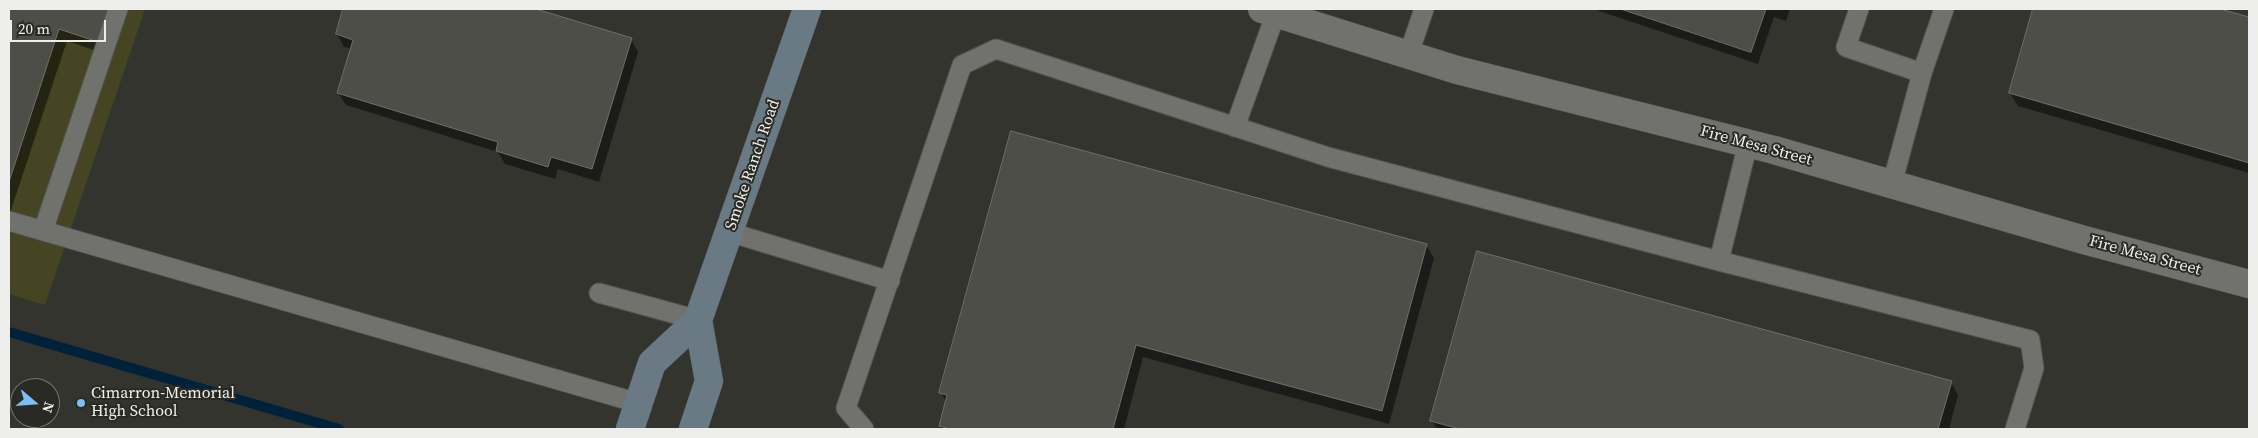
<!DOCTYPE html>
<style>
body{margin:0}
#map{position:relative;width:2258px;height:438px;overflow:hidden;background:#34342f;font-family:"Source Serif 4",serif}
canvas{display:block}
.frame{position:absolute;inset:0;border:10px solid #eeefec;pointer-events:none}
.north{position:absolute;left:10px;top:378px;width:50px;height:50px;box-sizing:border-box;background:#2a2a25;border:1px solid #787975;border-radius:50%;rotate:108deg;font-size:14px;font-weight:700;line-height:20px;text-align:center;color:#eeefec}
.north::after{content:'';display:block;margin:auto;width:18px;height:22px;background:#79bff8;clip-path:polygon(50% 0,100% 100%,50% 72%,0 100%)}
.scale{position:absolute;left:10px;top:20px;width:96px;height:22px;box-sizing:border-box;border:2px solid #eeefec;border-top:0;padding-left:6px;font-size:15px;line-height:18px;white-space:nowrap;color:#eeefec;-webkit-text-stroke:4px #2a2a25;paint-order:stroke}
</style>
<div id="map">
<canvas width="2258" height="438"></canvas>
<div class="frame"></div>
<div class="north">N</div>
<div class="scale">20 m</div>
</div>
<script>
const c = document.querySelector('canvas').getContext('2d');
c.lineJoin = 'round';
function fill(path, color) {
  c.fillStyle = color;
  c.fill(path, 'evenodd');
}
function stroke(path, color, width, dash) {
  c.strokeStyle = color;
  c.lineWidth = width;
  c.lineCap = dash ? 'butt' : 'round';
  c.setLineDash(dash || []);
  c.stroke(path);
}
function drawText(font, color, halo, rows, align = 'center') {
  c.font = font + ' "Source Serif 4",serif';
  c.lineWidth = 4;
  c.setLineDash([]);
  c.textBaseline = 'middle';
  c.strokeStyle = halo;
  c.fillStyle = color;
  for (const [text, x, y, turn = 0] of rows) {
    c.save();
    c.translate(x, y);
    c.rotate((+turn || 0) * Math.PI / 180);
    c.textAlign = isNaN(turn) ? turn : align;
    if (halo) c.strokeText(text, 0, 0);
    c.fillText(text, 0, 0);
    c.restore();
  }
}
const green = new Path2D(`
 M 9,9 L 145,9 L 45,305 L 9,294 Z`);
const shadow = new Path2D(`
 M 9,9 L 123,9 L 108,55 L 67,41 L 9,216 Z
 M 345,9 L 532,9 L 631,39 L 638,52 L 599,182 L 558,169 L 555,179 L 505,164 L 498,152 L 346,105 L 338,93 L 351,49 L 344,47 L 337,34 Z
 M 1593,9 L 1790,9 L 1786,21 L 1774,17 L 1758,64 Z
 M 2035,9 L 2216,9 L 2249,18 L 2249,173 L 2018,106 L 2010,93 Z
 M 1426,245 L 1434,258 L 1389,424 L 1143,357 L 1124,429 L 942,429 L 940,426 L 946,402 L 941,392 Z
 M 1951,382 L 1958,395 L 1949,429 L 1437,429 L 1432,421 Z`);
const stream = new Path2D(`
 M 9,332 L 339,429`);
const building = new Path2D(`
 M 9,9 L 112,9 L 101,43 L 59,29 L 9,182 Z
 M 343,9 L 536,9 L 632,38 L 592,169 L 551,157 L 548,167 L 496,151 L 498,142 L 337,93 L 353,40 L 336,34 Z
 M 1621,9 L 1766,9 L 1751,52 Z
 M 2033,9 L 2220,9 L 2249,17 L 2249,163 L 2009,93 Z
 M 1011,131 L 1427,244 L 1382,411 L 1136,345 L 1113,429 L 950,429 L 939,426 L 947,395 L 939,393 Z
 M 1477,251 L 1952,381 L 1938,429 L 1460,429 L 1430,421 Z`);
const lane = new Path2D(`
 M 1859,9 L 1846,47 L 1922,73 L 1892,184
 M 1408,56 L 1424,9
 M 1922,73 L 1944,9
 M 1235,127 L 1276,13
 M 9,221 L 638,403
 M 43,231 L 118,9
 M 729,232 L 890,281
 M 1719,261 L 1748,143
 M 599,293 L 698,320
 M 864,429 L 846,408 L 962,65 L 996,49 L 1328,157 L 1719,261 L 2030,340 L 2034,368 L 2015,429`);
const street = new Path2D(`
 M 1262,9 L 1457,70 L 1774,150 L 2084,240 L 2249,284`);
const secondary = new Path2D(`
 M 630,429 L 652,363 L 698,320 L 807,9
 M 693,429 L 709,381 L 698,320`);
const markers = [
 [81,403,5,"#79bff8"]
];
const streetNames = [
 ["Fire Mesa Street",1756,146,15],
 ["Smoke Ranch Road",753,165,-71],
 ["Fire Mesa Street",2145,256,15]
];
const poiNames = [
 ["Cimarron-Memorial",91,394],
 ["High School",91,412]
];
fill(green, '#454523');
fill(shadow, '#0007');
stroke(stream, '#00213a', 10);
fill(building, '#4e4e49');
stroke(building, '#6e6f69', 1);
stroke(lane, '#52534e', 21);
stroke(street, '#52534e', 29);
stroke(secondary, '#52534e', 29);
stroke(lane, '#71726d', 19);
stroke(street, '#71726d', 28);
stroke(secondary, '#697a84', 28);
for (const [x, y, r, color] of markers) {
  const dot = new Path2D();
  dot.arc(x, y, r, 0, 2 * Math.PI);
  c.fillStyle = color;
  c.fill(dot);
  stroke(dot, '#2a2a25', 2);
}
drawText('16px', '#eeefec', '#2a2a25', streetNames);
drawText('16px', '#eeefec', '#2a2a25', poiNames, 'left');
</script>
